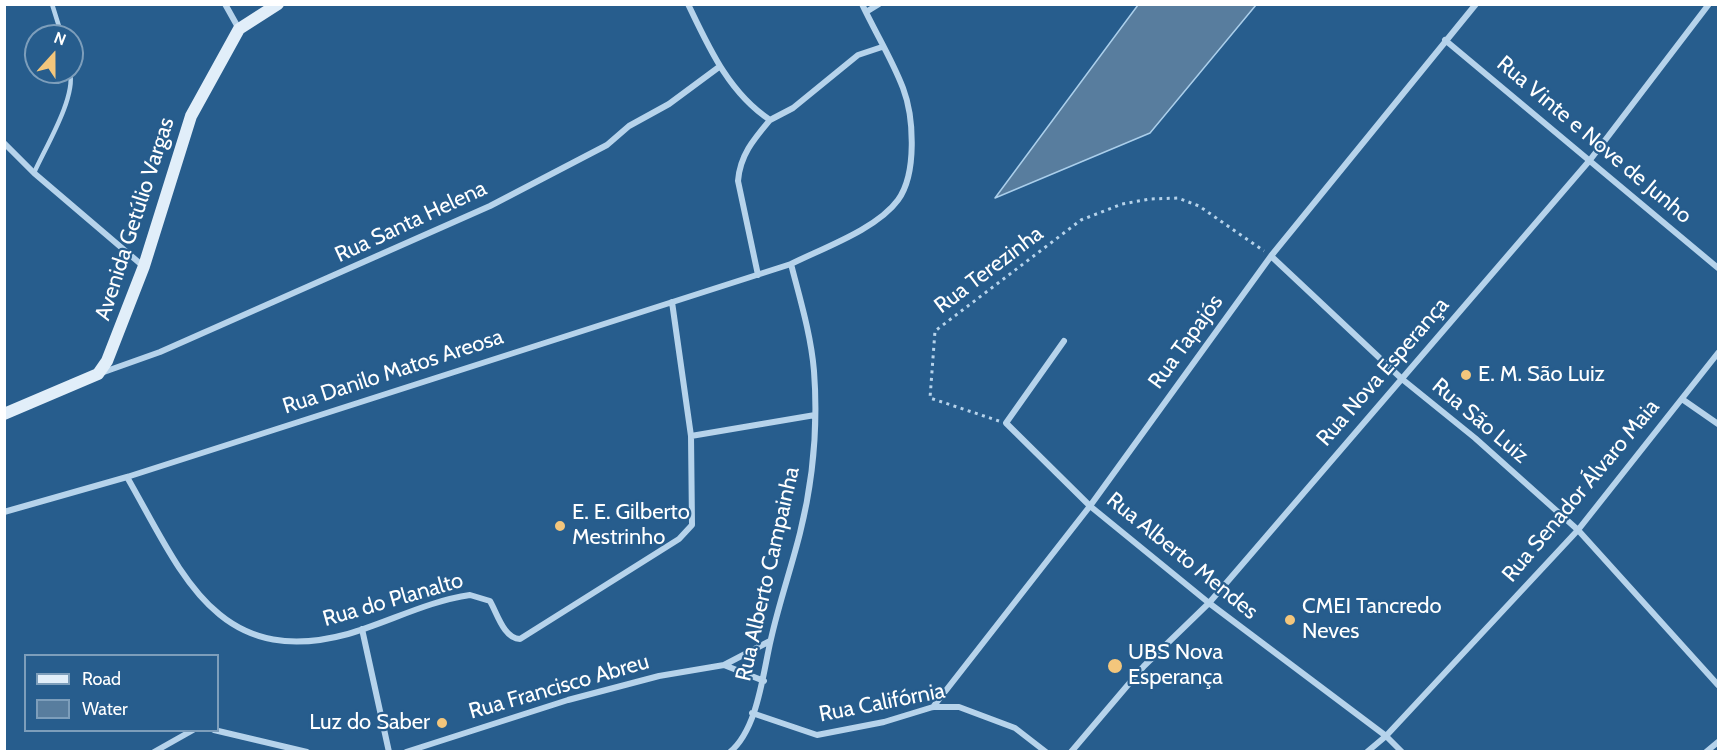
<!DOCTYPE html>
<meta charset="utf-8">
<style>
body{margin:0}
#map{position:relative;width:1723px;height:756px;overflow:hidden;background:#275d8d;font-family:Cabin,sans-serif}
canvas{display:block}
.frame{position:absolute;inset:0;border:6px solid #fff;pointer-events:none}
.legend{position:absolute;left:24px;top:654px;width:195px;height:78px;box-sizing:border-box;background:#275d8d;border:2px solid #7d9ebb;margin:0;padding:8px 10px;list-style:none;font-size:18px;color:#fff}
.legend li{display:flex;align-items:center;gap:12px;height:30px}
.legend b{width:30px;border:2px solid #7d9ebb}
.north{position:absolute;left:24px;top:24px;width:60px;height:60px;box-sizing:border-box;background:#275d8d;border:2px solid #7d9ebb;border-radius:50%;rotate:21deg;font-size:16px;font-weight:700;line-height:24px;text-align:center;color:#fff}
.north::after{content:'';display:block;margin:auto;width:21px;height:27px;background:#f3c67c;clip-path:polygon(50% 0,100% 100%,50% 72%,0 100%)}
</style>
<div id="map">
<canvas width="1723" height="756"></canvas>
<div class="frame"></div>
<ul class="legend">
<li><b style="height:8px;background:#e1eef9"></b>Road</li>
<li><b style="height:16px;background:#587d9e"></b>Water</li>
</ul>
<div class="north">N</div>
</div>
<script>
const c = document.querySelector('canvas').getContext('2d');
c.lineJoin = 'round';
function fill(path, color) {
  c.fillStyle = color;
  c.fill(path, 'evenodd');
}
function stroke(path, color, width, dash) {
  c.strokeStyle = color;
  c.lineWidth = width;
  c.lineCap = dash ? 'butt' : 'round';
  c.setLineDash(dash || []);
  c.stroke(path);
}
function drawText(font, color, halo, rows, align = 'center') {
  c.font = font + ' Cabin,sans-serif';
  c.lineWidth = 4.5;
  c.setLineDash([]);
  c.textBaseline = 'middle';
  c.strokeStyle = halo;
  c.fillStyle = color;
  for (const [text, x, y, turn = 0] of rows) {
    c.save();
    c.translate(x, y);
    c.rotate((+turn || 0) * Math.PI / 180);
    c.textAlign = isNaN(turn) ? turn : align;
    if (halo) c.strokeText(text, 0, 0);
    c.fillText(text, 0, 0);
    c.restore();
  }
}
const water = new Path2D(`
 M 1138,5 L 1256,5 L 1150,133 L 995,198 Z`);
const path = new Path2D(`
 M 999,421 L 930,398 L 935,331 L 1081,220 L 1122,204 L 1150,199 L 1178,198 L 1199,206 L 1264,251`);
const lane = new Path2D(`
 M 52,4 L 62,36
 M 34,173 C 45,148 76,98 70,72`);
const street = new Path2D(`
 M 225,4 L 239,29
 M 688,4 C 709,48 729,93 770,120 L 793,108 L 858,55 L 882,47
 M 866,12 L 879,4
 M 1445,40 L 1718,268
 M 4,143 L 34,173 L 143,266
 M 1271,256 L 1402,379 L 1475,438 L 1578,530 L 1718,685
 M 758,275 L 738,181 C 740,155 754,139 770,120
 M 1064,341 L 1006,423 L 1090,506 L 1209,603 L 1386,736 L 1402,752
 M 101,373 L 160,352 L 490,206 L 607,145 L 629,126 L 669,104 L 719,67
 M 1682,399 L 1718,424
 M 691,436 L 815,415
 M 127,477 C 181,571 216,670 348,634 C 389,622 428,601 470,595 L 490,601 C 497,613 504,639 520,639 L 679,539 L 692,525 L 691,436 L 672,302
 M 4,512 L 127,477 L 791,264
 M 362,629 L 389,752
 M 724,665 L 764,681
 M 933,707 L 1090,506 L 1271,256 L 1476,4
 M 752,713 L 817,735 L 884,722 L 933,707 L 959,707 L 1015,728 L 1046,752
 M 214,730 L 307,752
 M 154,752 L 193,730
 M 406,752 L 568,700 L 659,676 L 724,665 L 770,641
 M 730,752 C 758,729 763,672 771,639 C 779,603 791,569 800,533 C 813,481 818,424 814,371 C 811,335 800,299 791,264 C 823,248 877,229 898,200 C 917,174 914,117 903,88 C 892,59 875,32 862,4
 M 1071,752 L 1144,666 L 1209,603 L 1590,160 L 1709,4
 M 1367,752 L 1386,736 L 1578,530 L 1718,353
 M 1706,752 L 1718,742`);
const secondary = new Path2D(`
 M 4,414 L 98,374 L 107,361 L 144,266 L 191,116 L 239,29 L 278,4`);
const markers = [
 [1466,375,6,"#f3c67c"],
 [560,526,6,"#f3c67c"],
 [1290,620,6,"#f3c67c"],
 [1115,666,8,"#f3c67c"],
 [442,723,6,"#f3c67c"]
];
const streetNames = [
 ["Rua Vinte e Nove de Junho",1594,140,40],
 ["Avenida Getúlio Vargas",135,219,-72],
 ["Rua Santa Helena",411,222,-25],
 ["Rua Terezinha",989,270,-37],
 ["Rua Tapajós",1186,342,-54],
 ["Rua Danilo Matos Areosa",393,372,-18],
 ["Rua Nova Esperança",1383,372,-49],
 ["Rua São Luiz",1480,421,40],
 ["Rua Senador Álvaro Maia",1581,491,-50],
 ["Rua Alberto Mendes",1182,556,39],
 ["Rua Alberto Campainha",768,574,-77],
 ["Rua do Planalto",393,600,-16],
 ["Rua Francisco Abreu",559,687,-16],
 ["Rua Califórnia",882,703,-11]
];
const poiNames = [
 ["E. M. São Luiz",1478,375],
 ["E. E. Gilberto",572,513],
 ["Mestrinho",572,538],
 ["CMEI Tancredo",1302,607],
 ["Neves",1302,632],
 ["UBS Nova",1128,653],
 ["Esperança",1128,678],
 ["Luz do Saber",430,723,"right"]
];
fill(water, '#587d9e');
stroke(water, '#abcfeb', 1.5);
stroke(path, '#b6d3eb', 3, [3, 4.5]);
stroke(lane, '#b6d3eb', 4.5);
stroke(street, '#b6d3eb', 6);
stroke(secondary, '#e1eef9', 12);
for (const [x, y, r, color] of markers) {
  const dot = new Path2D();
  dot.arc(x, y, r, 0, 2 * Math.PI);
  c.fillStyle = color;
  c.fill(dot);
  stroke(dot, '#275d8d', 2);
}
drawText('22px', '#fff', '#275d8d', streetNames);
drawText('22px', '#fff', '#275d8d', poiNames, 'left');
</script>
